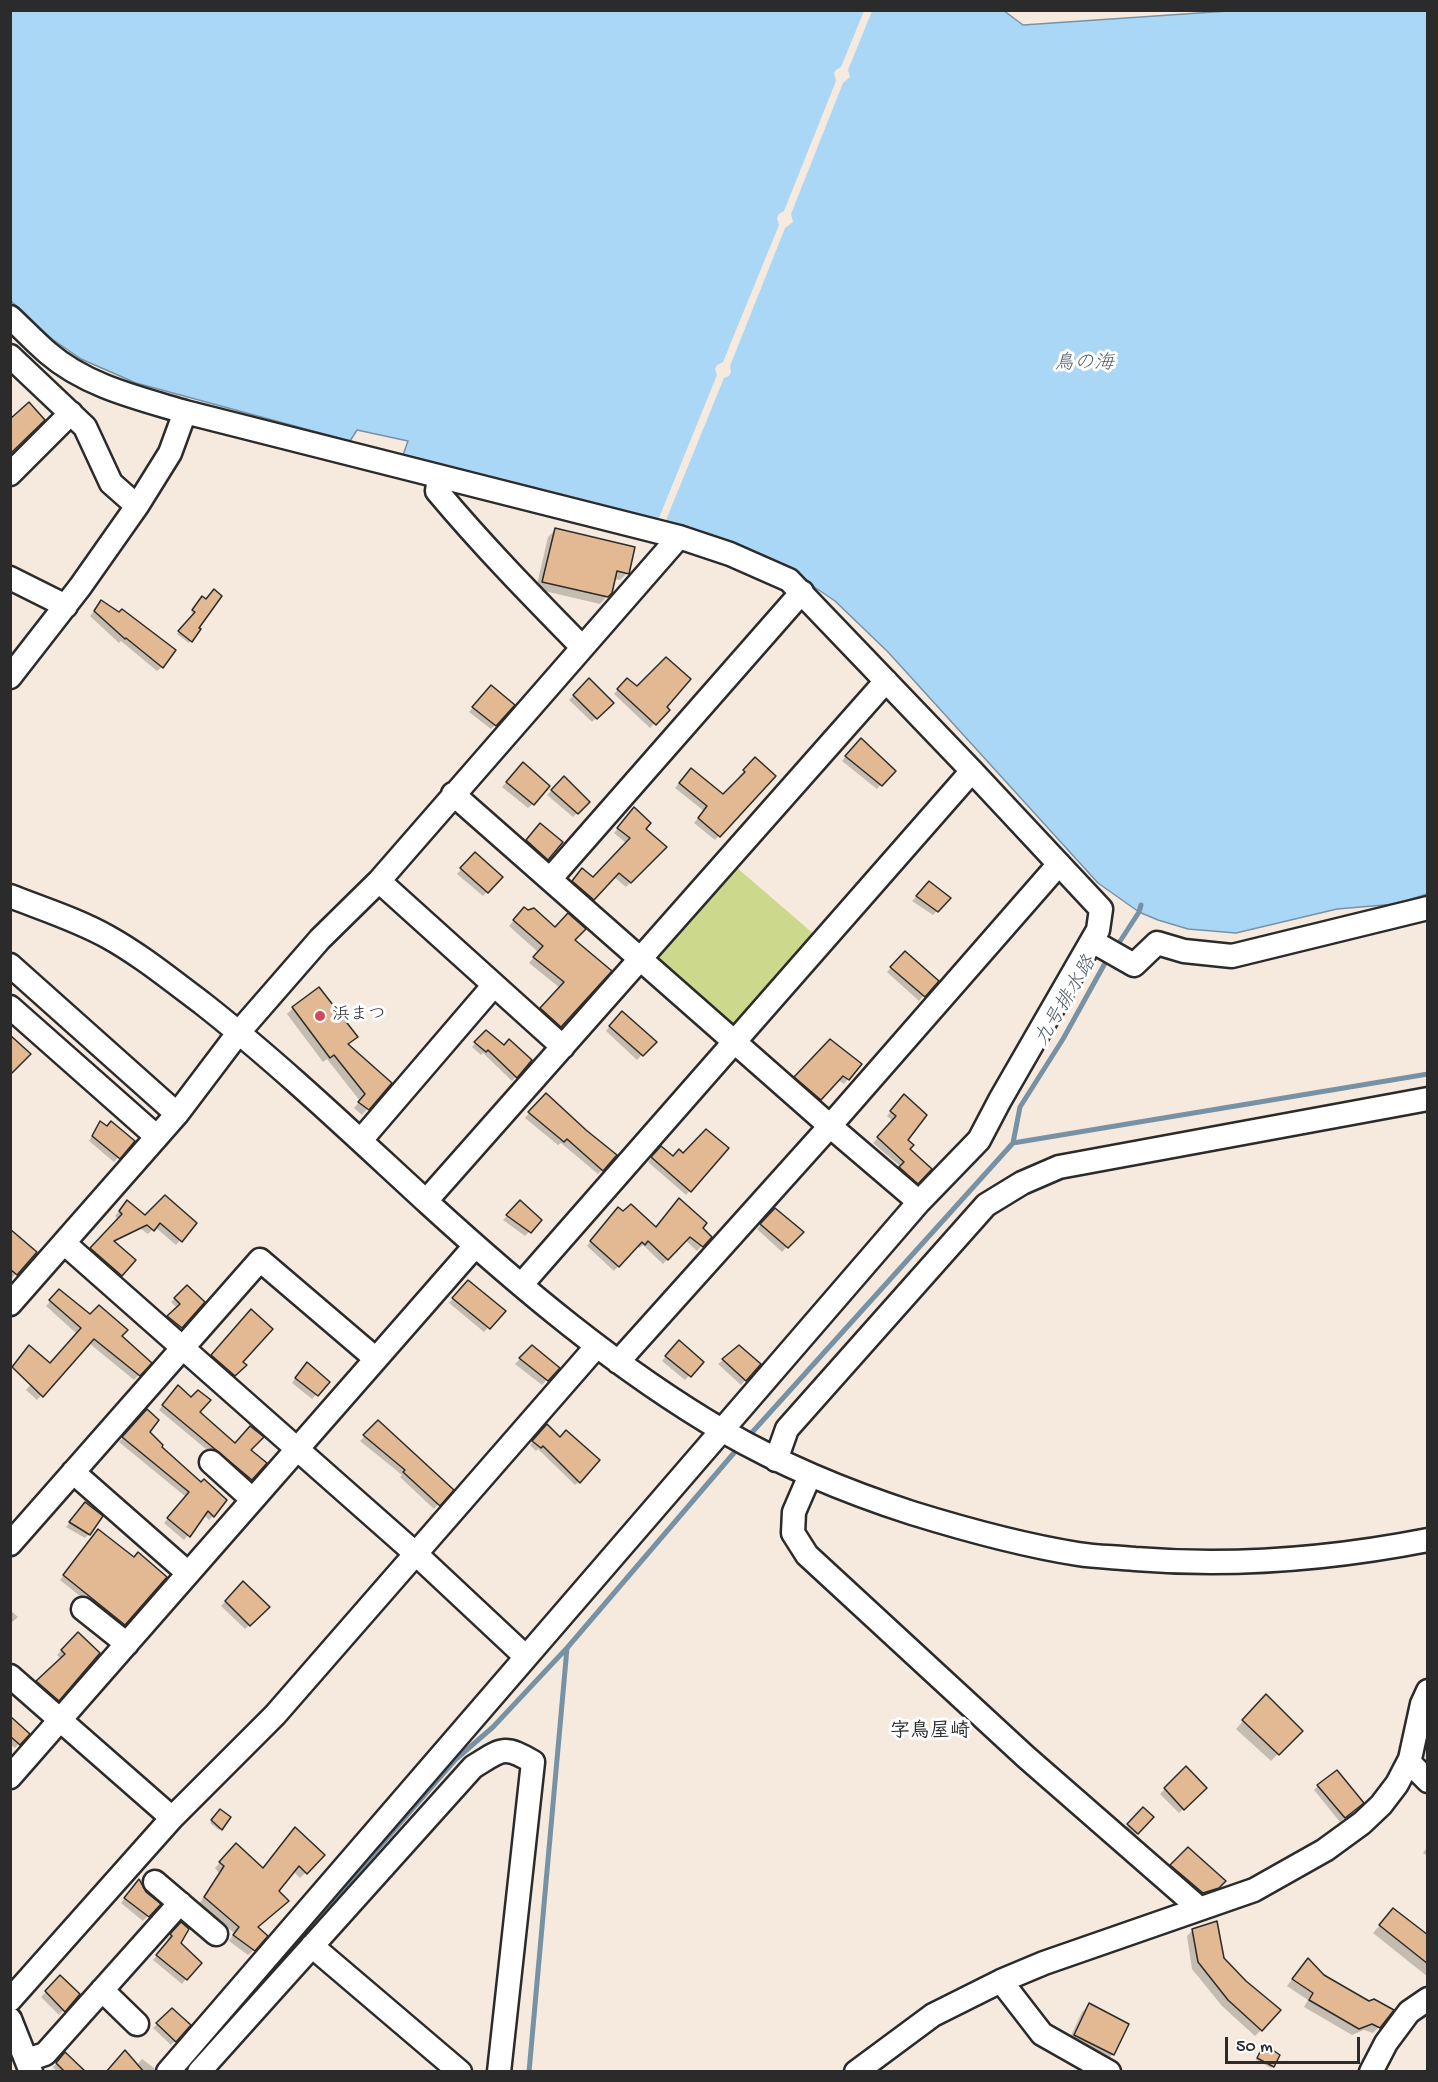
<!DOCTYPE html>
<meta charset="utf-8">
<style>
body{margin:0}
#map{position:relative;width:1438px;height:2082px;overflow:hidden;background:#f6eade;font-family:"Gochi Hand",sans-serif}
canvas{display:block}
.frame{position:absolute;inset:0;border:12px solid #2b2b2b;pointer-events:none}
.scale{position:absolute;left:1225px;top:2037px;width:135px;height:27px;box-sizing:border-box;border:3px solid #2b2b2b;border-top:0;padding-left:8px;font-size:18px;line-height:21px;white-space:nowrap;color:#2b2b2b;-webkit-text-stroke:4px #fff;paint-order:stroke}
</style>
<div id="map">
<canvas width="1438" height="2082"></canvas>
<div class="frame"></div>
<div class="scale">50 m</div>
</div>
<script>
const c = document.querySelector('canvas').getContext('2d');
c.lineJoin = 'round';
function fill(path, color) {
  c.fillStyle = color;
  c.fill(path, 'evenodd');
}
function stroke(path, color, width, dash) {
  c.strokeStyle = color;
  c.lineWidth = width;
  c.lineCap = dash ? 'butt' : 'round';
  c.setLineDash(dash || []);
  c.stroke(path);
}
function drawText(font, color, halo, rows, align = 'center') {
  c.font = font + ' "Gochi Hand","Klee One",sans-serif';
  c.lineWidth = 6;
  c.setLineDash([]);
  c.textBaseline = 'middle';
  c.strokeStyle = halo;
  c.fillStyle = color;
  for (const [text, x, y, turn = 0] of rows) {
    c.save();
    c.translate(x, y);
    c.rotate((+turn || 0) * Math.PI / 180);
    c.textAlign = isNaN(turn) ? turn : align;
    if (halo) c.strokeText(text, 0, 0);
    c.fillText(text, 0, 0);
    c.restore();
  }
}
const green = new Path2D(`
 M 735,866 L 816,936 L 738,1025 L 729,1024 L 657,964 L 659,952 Z`);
const water = new Path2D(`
 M 1003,10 L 1023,25 L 1243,10 L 1427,11 L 1427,894 L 1396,904 L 1337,909 L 1236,933 L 1188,929 L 1158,920 L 1139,912 L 1098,883 L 888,652 L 835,601 L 804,580 L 774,562 L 721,541 L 626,512 L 403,455 L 408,441 L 357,430 L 350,441 L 136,383 L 81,359 L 52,339 L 11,301 L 10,11 Z`);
const pier = new Path2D(`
 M 864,11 L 872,11 L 848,70 L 850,77 L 843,83 L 791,214 L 793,222 L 785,228 L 730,366 L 731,372 L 729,376 L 724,378 L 664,525 L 657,523 L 717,375 L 715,369 L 717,365 L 723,362 L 779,225 L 777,218 L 779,214 L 784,211 L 836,81 L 834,73 L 836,70 L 841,67 Z`);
const shadow = new Path2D(`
 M 555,530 L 627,573 L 620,580 L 614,579 L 611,592 L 600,604 L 536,589 L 548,537 Z
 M 201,599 L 197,628 L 199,629 L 189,643 L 177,634 L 194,614 L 191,612 Z
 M 97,607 L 162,667 L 157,671 L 121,641 L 119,643 L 90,616 Z
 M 589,680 L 612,703 L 592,722 L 569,700 Z
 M 623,684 L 668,710 L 650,728 L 614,694 Z
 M 491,687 L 495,725 L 491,729 L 469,712 Z
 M 857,744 L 894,771 L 877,789 L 842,761 Z
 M 755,759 L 774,776 L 715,840 L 694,823 L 704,811 L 675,788 L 686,774 L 723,796 L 741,777 L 739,776 Z
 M 523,765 L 533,804 L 528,808 L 502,787 Z
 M 564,778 L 588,802 L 573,817 L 547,795 Z
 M 630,814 L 644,829 L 665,847 L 626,887 L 614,877 L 589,904 L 569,886 L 578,874 L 593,878 L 626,843 L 614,833 Z
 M 535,830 L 547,859 L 543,863 L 522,845 Z
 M 475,854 L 501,877 L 483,896 L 457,874 Z
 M 929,883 L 948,898 L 933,915 L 912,901 Z
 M 519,915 L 555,929 L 573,940 L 560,1026 L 555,1032 L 536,1014 L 560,988 L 529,963 L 538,952 L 509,926 Z
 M 905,953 L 936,981 L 919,1001 L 887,972 Z
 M 293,1008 L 347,1045 L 390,1083 L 362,1115 L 354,1108 L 360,1101 L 327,1059 L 323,1062 L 287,1014 Z
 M 617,1017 L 654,1042 L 637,1060 L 606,1031 Z
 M 486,1032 L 504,1047 L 530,1061 L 512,1081 L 483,1053 L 481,1055 L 472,1047 Z
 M 830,1041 L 859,1065 L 844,1084 L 838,1080 L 816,1104 L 791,1082 Z
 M 541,1099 L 602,1170 L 598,1174 L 561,1143 L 558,1145 L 525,1118 Z
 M 900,1100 L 908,1149 L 930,1169 L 913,1187 L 896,1172 L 901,1167 L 873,1143 L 893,1121 L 887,1116 Z
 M 100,1123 L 133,1141 L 114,1162 L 89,1141 Z
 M 661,1148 L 673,1158 L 727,1148 L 686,1195 L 648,1162 Z
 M 520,1202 L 540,1220 L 525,1236 L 503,1220 Z
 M 123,1206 L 145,1217 L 195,1223 L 176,1245 L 155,1227 L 148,1234 L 141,1229 L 114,1242 L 134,1261 L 117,1280 L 87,1253 L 118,1219 L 115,1216 Z
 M 775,1210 L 801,1232 L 782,1252 L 757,1229 Z
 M 614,1213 L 655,1228 L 701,1228 L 710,1237 L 697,1251 L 685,1240 L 663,1264 L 643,1245 L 639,1248 L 637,1245 L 614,1271 L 587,1246 Z
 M 10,1231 L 35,1253 L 12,1278 L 10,1277 Z
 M 469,1282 L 504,1311 L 484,1332 L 449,1303 Z
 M 187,1287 L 203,1302 L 178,1330 L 165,1321 L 177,1308 L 171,1302 Z
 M 59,1291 L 90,1316 L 120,1336 L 150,1363 L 134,1380 L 89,1343 L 37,1400 L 26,1390 L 77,1334 L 46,1306 Z
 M 251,1311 L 241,1362 L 244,1365 L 230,1380 L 207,1360 Z
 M 679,1342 L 702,1362 L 685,1380 L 662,1361 Z
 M 532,1347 L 557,1368 L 542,1385 L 515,1364 Z
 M 739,1347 L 759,1364 L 741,1385 L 718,1364 Z
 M 302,1368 L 328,1382 L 312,1399 L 292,1383 Z
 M 174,1391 L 235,1444 L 249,1450 L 251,1479 L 247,1483 L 159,1410 Z
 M 143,1415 L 147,1432 L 213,1516 L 209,1520 L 204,1515 L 184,1540 L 164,1523 L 186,1497 L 119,1442 Z
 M 378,1423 L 452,1490 L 434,1509 L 400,1477 L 402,1475 L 360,1441 Z
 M 547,1426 L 560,1438 L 579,1482 L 575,1485 L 538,1449 L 536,1451 L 530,1445 Z
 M 81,1508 L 89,1534 L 85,1538 L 66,1527 Z
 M 95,1535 L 165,1577 L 120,1628 L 60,1580 Z
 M 243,1583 L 268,1607 L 245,1629 L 221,1606 Z
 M 10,1610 L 18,1617 L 10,1624 Z
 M 78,1634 L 58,1700 L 53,1704 L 33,1686 L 61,1659 L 57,1655 Z
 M 1259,1703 L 1301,1731 L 1271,1761 L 1236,1729 Z
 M 10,1729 L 28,1734 L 15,1748 L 10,1744 Z
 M 1186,1768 L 1205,1788 L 1179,1813 L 1160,1794 Z
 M 1318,1786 L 1357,1807 L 1340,1822 L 1314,1790 Z
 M 1143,1809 L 1152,1817 L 1136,1835 L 1126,1827 Z
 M 221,1811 L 229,1818 L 219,1830 L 210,1823 Z
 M 1428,1846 L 1428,1856 L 1423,1853 Z
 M 1188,1849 L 1224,1881 L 1210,1895 L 1195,1900 L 1165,1873 Z
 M 230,1851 L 263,1869 L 323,1855 L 300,1878 L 293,1871 L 277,1891 L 256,1927 L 254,1950 L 248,1955 L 229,1941 L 234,1933 L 199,1904 L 219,1873 L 215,1868 Z
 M 135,1885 L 158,1905 L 143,1921 L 121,1903 Z
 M 1393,1910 L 1428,1937 L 1428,1977 L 1373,1933 Z
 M 181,1924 L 179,1943 L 199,1963 L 182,1984 L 153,1960 L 169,1941 L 167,1939 Z
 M 1193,1930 L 1223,1958 L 1261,2030 L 1255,2036 L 1222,2006 L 1192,1969 L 1187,1936 Z
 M 1302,1966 L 1324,1976 L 1379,2027 L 1373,2033 L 1364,2030 L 1352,2035 L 1304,2007 L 1308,2000 L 1287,1986 Z
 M 60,1977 L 78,1995 L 59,2015 L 41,1997 Z
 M 1089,2005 L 1113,2054 L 1106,2061 L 1068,2042 L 1082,2012 Z
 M 172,2010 L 175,2041 L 171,2045 L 153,2028 Z
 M 1262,2048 L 1273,2066 L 1271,2068 L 1256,2060 Z
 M 65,2054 L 85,2072 L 57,2072 L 53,2067 Z
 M 142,2059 L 154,2068 L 154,2072 L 107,2072 L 137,2065 Z`);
const stream = new Path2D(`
 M 1115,949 L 1139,912 L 1141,905
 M 1013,1143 L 1428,1074
 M 747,1438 L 1013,1143 L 1020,1107 L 1063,1039 L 1109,956
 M 229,2019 L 455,1760 L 493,1727 L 566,1649
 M 529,2072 L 567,1648 L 739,1447`);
const building = new Path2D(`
 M 29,402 L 45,420 L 10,454 L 10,419 Z
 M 555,528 L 635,547 L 629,574 L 617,571 L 612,593 L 608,597 L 542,582 Z
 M 214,589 L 222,596 L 199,628 L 201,629 L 192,642 L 178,631 L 195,612 L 192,610 L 202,596 L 206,599 Z
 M 101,600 L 119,612 L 122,609 L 176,650 L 163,668 L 126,638 L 125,639 L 94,611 Z
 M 666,657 L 691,679 L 667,707 L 670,710 L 656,725 L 617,689 L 627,678 L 637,686 Z
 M 589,678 L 614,703 L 597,719 L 573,695 Z
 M 491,685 L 515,705 L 496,726 L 472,707 Z
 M 861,738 L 896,771 L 882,786 L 845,756 Z
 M 755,757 L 776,776 L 720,837 L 698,818 L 707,806 L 679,783 L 691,768 L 723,794 L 745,772 L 743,770 Z
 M 523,762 L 550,786 L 534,805 L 506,782 Z
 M 564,776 L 590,802 L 578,814 L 551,790 Z
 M 634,807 L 651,823 L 646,829 L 667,847 L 631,883 L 619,873 L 594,900 L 572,881 L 582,868 L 593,877 L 630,838 L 617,828 Z
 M 540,823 L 563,842 L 548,860 L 526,840 Z
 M 475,852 L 503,877 L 488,893 L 460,868 Z
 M 929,881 L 951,898 L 938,912 L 916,896 Z
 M 524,907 L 528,910 L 534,908 L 555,927 L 568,913 L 586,929 L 575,940 L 612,971 L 561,1027 L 540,1008 L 564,982 L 533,957 L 543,946 L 513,920 Z
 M 905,951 L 939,981 L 925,997 L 890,967 Z
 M 319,987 L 358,1037 L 348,1044 L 392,1083 L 369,1110 L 358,1102 L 365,1094 L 334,1055 L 330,1058 L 292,1007 Z
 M 622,1011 L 657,1042 L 643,1056 L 609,1026 Z
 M 486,1030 L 504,1045 L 509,1039 L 532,1060 L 517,1078 L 488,1050 L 486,1052 L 474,1042 Z
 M 10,1035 L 31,1054 L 10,1075 Z
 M 830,1039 L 862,1064 L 849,1080 L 843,1076 L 821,1100 L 794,1077 Z
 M 546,1093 L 586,1130 L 617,1155 L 603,1171 L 567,1139 L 564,1142 L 528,1112 Z
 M 904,1094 L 927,1115 L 908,1140 L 914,1145 L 910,1149 L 932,1169 L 918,1184 L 899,1167 L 904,1162 L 877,1137 L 896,1116 L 890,1111 Z
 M 100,1121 L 107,1126 L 111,1121 L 135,1141 L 120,1159 L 92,1136 Z
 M 706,1129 L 729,1148 L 691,1192 L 651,1157 L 661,1146 L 673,1156 L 679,1149 L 683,1153 Z
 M 165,1195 L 197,1223 L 182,1242 L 160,1223 L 154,1231 L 147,1225 L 114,1241 L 136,1260 L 122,1276 L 90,1248 L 122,1214 L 119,1211 L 127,1200 L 145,1215 Z
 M 679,1198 L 707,1223 L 703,1228 L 712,1237 L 703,1247 L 690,1237 L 668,1260 L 648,1241 L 645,1245 L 642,1242 L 619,1267 L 590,1241 L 618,1207 L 623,1211 L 631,1204 L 656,1227 Z
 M 520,1200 L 542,1220 L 531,1233 L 506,1215 Z
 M 775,1208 L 804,1232 L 788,1248 L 760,1224 Z
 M 10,1229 L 37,1252 L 17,1275 L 10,1269 Z
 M 468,1280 L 506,1311 L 490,1329 L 452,1298 Z
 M 187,1285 L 205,1302 L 182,1328 L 167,1316 L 180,1304 L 174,1298 Z
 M 59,1289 L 90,1314 L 99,1305 L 128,1330 L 122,1336 L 152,1363 L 140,1376 L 94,1339 L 43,1397 L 12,1367 L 29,1345 L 50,1363 L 81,1328 L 49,1300 Z
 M 251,1309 L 273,1329 L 243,1362 L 247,1365 L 235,1376 L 211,1355 Z
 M 679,1340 L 704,1362 L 691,1377 L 665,1356 Z
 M 532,1345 L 560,1368 L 548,1381 L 519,1358 Z
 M 739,1345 L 761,1364 L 746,1381 L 722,1359 Z
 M 307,1362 L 330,1382 L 318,1396 L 295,1378 Z
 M 178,1385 L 191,1397 L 198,1390 L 211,1400 L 200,1412 L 235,1443 L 250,1426 L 264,1437 L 251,1450 L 267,1463 L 252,1480 L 162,1405 Z
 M 147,1409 L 159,1420 L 150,1432 L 163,1445 L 162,1447 L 201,1482 L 204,1479 L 227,1500 L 214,1517 L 208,1511 L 190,1537 L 167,1518 L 189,1492 L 122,1437 Z
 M 378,1420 L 454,1490 L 440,1506 L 403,1472 L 405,1470 L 363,1435 Z
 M 547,1424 L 560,1437 L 566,1430 L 600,1460 L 580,1483 L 543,1446 L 541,1448 L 532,1441 Z
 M 85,1502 L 103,1516 L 90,1535 L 69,1522 Z
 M 98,1529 L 134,1557 L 138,1552 L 167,1577 L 125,1625 L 63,1575 Z
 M 243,1581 L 270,1607 L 250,1626 L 225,1601 Z
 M 78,1632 L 100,1653 L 59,1701 L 36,1681 L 65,1654 L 61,1650 Z
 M 1266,1694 L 1303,1731 L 1279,1755 L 1242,1720 Z
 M 10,1716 L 30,1734 L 20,1745 L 10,1736 Z
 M 1186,1766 L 1207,1788 L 1184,1810 L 1164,1788 Z
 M 1337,1770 L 1364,1803 L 1345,1818 L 1317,1785 Z
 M 1143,1807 L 1154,1817 L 1138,1834 L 1127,1824 Z
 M 220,1809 L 231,1817 L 222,1830 L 211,1820 Z
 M 295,1827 L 325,1855 L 307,1874 L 299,1866 L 279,1891 L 289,1901 L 258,1927 L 268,1936 L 255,1951 L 233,1935 L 239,1927 L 204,1897 L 224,1866 L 219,1862 L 236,1843 L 263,1868 Z
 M 1188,1847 L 1226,1881 L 1219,1888 L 1203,1893 L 1170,1865 Z
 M 139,1879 L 146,1892 L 161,1904 L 149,1917 L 124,1898 Z
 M 1393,1908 L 1428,1935 L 1428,1964 L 1379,1925 Z
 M 1217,1921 L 1224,1958 L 1246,1981 L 1281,2010 L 1262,2031 L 1228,2000 L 1198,1962 L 1192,1929 Z
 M 181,1922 L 189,1929 L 181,1943 L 202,1963 L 187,1980 L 156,1955 L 172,1936 L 170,1934 Z
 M 1308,1958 L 1324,1975 L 1369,2001 L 1374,1999 L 1394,2010 L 1380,2028 L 1372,2024 L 1359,2029 L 1309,2000 L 1313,1993 L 1292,1979 Z
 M 60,1975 L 80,1994 L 65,2012 L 45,1991 Z
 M 1089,2003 L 1129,2024 L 1114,2055 L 1074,2035 Z
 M 172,2008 L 191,2025 L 176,2042 L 156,2023 Z
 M 1264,2044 L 1280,2055 L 1274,2067 L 1257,2058 Z
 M 125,2050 L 144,2072 L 106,2072 Z
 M 65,2052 L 86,2072 L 65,2072 L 56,2063 Z`);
const minor = new Path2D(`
 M 10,317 C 23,329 35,342 48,353 C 86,386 138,398 185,412 L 679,537 L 730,554 L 789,580 L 972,771 L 1101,909 L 1098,930 L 1000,1100 L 979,1140 L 919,1202 L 168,2072
 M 10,356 L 85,427 L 111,483 L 137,506
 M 10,474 L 71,413
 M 439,477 L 437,491 C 483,546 532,596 582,647
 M 10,578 L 66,606
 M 10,677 L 80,587 L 137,506 L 170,453 L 185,412
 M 453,794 L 830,1126 L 919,1202
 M 551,878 L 802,592
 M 379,881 L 563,1047
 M 10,896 C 43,909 78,920 108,937 C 142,956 171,980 202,1003 C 281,1065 354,1135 428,1203 C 520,1287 617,1369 725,1432 C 784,1466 847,1492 912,1513 C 967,1530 1021,1545 1078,1554 C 1097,1557 1116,1557 1135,1559 C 1234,1567 1331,1559 1428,1540
 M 1092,941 L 1134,965 L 1157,943 L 1184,951 L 1232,956 L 1428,908
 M 10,965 L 177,1114
 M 10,1007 L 157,1137
 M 361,1140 L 494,985
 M 426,1201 L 886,681
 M 64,1243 L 416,1554 L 526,1657
 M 522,1284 L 972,771
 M 10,1304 L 177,1114 L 239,1032 L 320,939 L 379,881 L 679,537
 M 618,1362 L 830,1126 L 1059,864
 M 776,1460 L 787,1429 L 986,1205 L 1022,1183 L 1059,1167 L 1428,1099
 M 211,1462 L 252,1499
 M 73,1472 L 188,1573
 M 810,1475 L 794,1512 L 793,1533 L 807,1555 L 1026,1757 L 1199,1908
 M 10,1544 L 260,1260 L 376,1359
 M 83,1609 L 127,1644
 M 10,1676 L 172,1818
 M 1409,1762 L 1428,1781
 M 10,1777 L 475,1246
 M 155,1882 L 216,1934
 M 312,1946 L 460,2072
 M 1001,1981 L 1042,2034 L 1109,2072
 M 102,1990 L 137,2024
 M 10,2000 L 172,1818 L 275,1715 L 596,1347
 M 10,2019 L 31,2072
 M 27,2060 L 45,2054 L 180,1903
 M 199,2072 L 473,1767 C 501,1750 503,1744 533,1762 L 499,2072
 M 856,2072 L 933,2015 L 1001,1981 L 1044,1963 L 1254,1890 L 1325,1850 L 1362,1823 L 1381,1805 L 1397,1784 L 1410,1759 L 1422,1704 L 1428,1691
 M 1371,2072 L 1386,2043 L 1409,2012 L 1428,1999`);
const markers = [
 [320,1016,6,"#d1495b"]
];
const poiNames = [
 ["浜まつ",332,1016]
];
const waterNames = [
 ["鳥の海",1084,365],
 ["九号排水路",1067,1002,-59]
];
const neighbourhoodNames = [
 ["字鳥屋崎",930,1733]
];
fill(green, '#ccd88b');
fill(water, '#abd7f7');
stroke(water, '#7892a5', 1.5);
fill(pier, '#f6eade');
fill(shadow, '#0003');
stroke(stream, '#7892a5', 5);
fill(building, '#e2b992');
stroke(building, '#2b2b2b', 1.5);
stroke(minor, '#2b2b2b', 27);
stroke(minor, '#fff', 22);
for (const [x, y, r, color] of markers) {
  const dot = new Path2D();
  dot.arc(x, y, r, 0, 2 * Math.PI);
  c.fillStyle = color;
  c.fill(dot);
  stroke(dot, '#fff', 2);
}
drawText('18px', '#2b2b2b', '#fff', poiNames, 'left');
drawText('italic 20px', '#515f68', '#fff', waterNames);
drawText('bold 20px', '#2b2b2b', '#fff', neighbourhoodNames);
</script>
